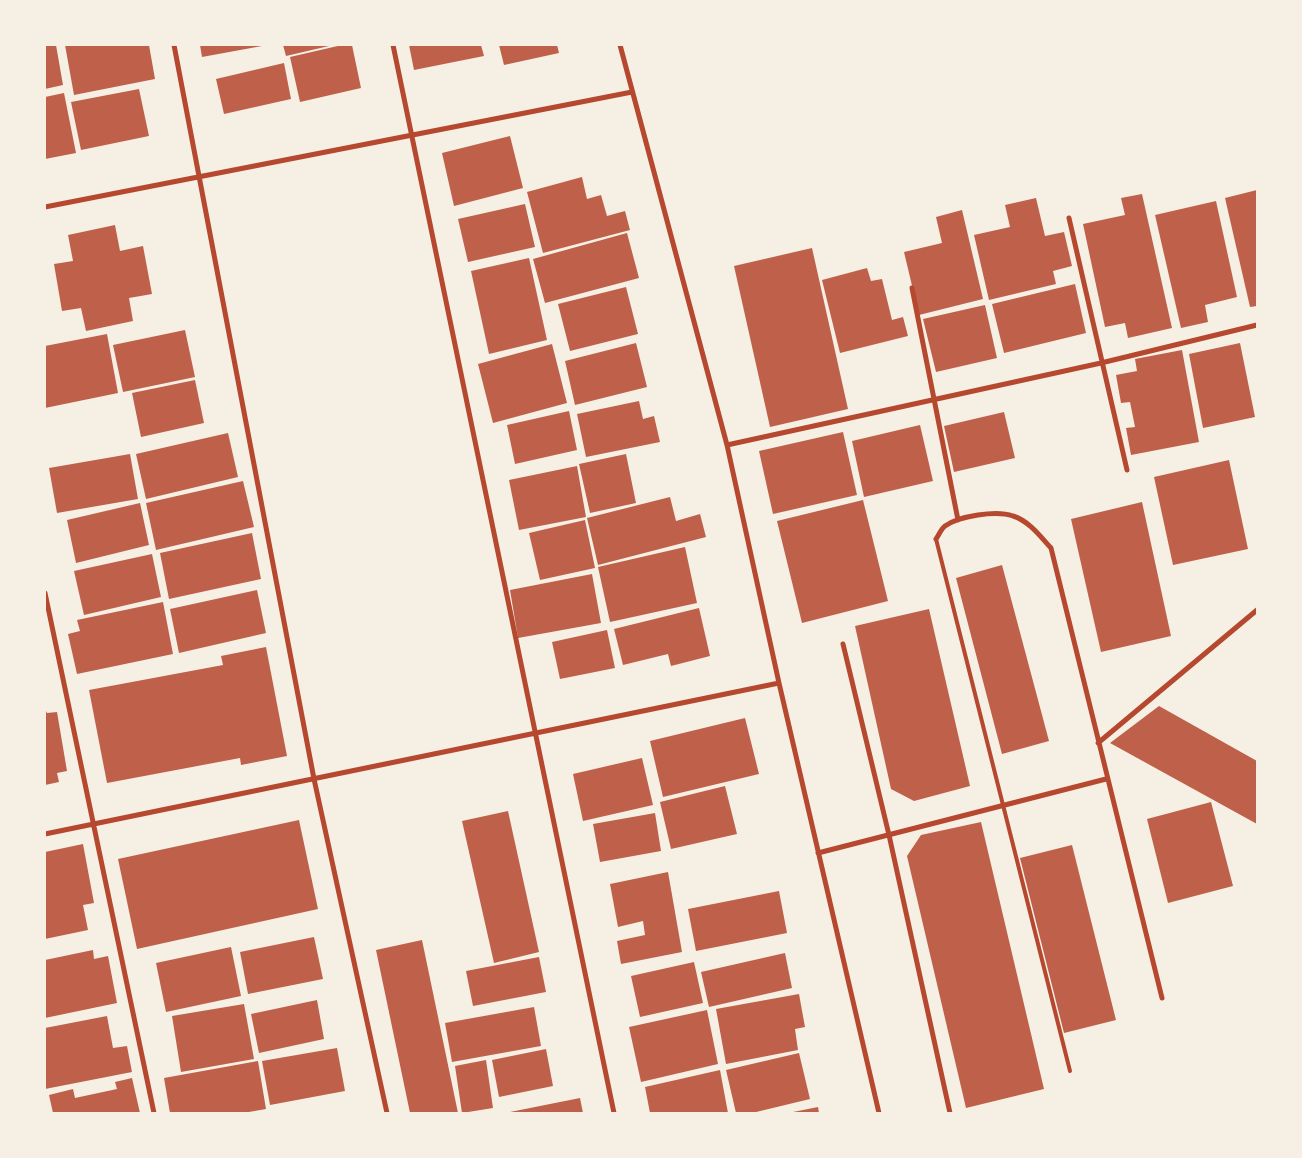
<!DOCTYPE html>
<style>
body{margin:0}
#map{position:relative;width:1302px;height:1158px;overflow:hidden;background:#f6efe4;font-family:"Source Serif 4",serif}
canvas{display:block}
.frame{position:absolute;inset:0;border:46px solid #f6efe4;pointer-events:none}
</style>
<div id="map">
<canvas width="1302" height="1158"></canvas>
<div class="frame"></div>
</div>
<script>
const c = document.querySelector('canvas').getContext('2d');
c.lineJoin = 'round';
function fill(path, color) {
  c.fillStyle = color;
  c.fill(path, 'evenodd');
}
function stroke(path, color, width, dash) {
  c.strokeStyle = color;
  c.lineWidth = width;
  c.lineCap = dash ? 'butt' : 'round';
  c.setLineDash(dash || []);
  c.stroke(path);
}
const building = new Path2D(`
 M 45,45 L 56,45 L 63,85 L 45,89 Z
 M 65,45 L 149,45 L 155,79 L 74,95 Z
 M 200,45 L 262,45 L 262,46 L 202,57 Z
 M 283,45 L 329,45 L 329,46 L 286,56 Z
 M 342,45 L 352,45 L 361,88 L 300,102 L 290,57 Z
 M 409,45 L 481,45 L 484,56 L 414,70 Z
 M 499,45 L 557,45 L 559,53 L 504,65 Z
 M 284,63 L 291,99 L 224,114 L 216,79 Z
 M 139,89 L 149,136 L 81,150 L 71,102 Z
 M 64,93 L 76,153 L 45,159 L 45,97 Z
 M 510,136 L 523,188 L 454,206 L 442,153 Z
 M 582,177 L 587,199 L 601,195 L 607,216 L 625,211 L 630,230 L 543,253 L 527,192 Z
 M 1257,190 L 1257,306 L 1250,307 L 1225,198 Z
 M 1142,194 L 1172,328 L 1128,338 L 1125,323 L 1105,327 L 1083,224 L 1125,215 L 1121,198 Z
 M 1036,198 L 1045,236 L 1064,232 L 1072,266 L 1053,271 L 1056,284 L 989,300 L 974,235 L 1010,227 L 1005,205 Z
 M 1216,201 L 1237,297 L 1205,305 L 1208,322 L 1181,328 L 1155,215 Z
 M 525,204 L 535,247 L 468,262 L 458,219 Z
 M 962,210 L 983,299 L 919,315 L 904,252 L 942,243 L 936,217 Z
 M 115,225 L 120,251 L 143,246 L 152,294 L 129,298 L 133,321 L 86,331 L 81,308 L 62,311 L 54,264 L 73,261 L 68,235 Z
 M 627,233 L 639,278 L 545,303 L 533,259 Z
 M 812,248 L 848,409 L 770,427 L 734,266 Z
 M 529,258 L 547,340 L 489,354 L 471,271 Z
 M 867,268 L 871,281 L 882,279 L 892,320 L 903,317 L 908,336 L 840,353 L 822,280 Z
 M 1075,284 L 1086,333 L 1004,353 L 992,304 Z
 M 626,287 L 638,334 L 570,351 L 558,304 Z
 M 985,305 L 997,358 L 936,372 L 923,319 Z
 M 185,330 L 195,377 L 123,392 L 113,345 Z
 M 107,334 L 118,393 L 45,408 L 45,346 Z
 M 636,343 L 647,387 L 575,405 L 565,361 Z
 M 1240,343 L 1255,417 L 1203,428 L 1189,354 Z
 M 552,344 L 567,403 L 493,423 L 478,364 Z
 M 1182,350 L 1199,442 L 1131,455 L 1126,428 L 1135,427 L 1130,402 L 1121,403 L 1116,375 L 1137,371 L 1135,359 Z
 M 195,380 L 204,423 L 141,437 L 132,393 Z
 M 639,401 L 643,419 L 654,416 L 660,442 L 586,457 L 577,414 Z
 M 569,411 L 577,450 L 515,464 L 507,425 Z
 M 1004,412 L 1015,458 L 954,472 L 944,426 Z
 M 920,425 L 933,481 L 864,497 L 852,441 Z
 M 843,432 L 857,495 L 773,514 L 759,451 Z
 M 228,433 L 238,477 L 146,499 L 136,454 Z
 M 130,454 L 138,499 L 57,513 L 49,468 Z
 M 626,454 L 636,503 L 590,513 L 579,464 Z
 M 1229,460 L 1248,549 L 1173,565 L 1154,477 Z
 M 577,466 L 586,517 L 519,530 L 509,480 Z
 M 243,481 L 254,527 L 156,550 L 146,503 Z
 M 670,497 L 676,521 L 700,514 L 706,537 L 598,565 L 587,518 Z
 M 863,500 L 888,601 L 802,623 L 777,521 Z
 M 1142,502 L 1171,636 L 1101,652 L 1071,519 Z
 M 140,503 L 149,545 L 76,563 L 67,520 Z
 M 585,520 L 595,568 L 540,580 L 529,533 Z
 M 252,533 L 261,579 L 169,599 L 160,553 Z
 M 685,547 L 697,603 L 610,622 L 598,567 Z
 M 152,554 L 161,597 L 84,615 L 74,571 Z
 M 1002,565 L 1049,741 L 1002,754 L 956,578 Z
 M 592,574 L 601,623 L 518,638 L 510,590 Z
 M 257,590 L 266,633 L 179,653 L 170,609 Z
 M 163,602 L 173,654 L 77,674 L 68,634 L 80,631 L 77,620 Z
 M 699,608 L 710,656 L 671,666 L 668,654 L 623,665 L 614,629 Z
 M 929,609 L 970,786 L 914,801 L 891,789 L 855,626 Z
 M 607,630 L 615,668 L 560,679 L 552,642 Z
 M 266,647 L 287,756 L 241,765 L 240,758 L 107,783 L 89,690 L 223,665 L 221,656 Z
 M 1159,706 L 1257,761 L 1257,824 L 1110,743 Z
 M 45,709 L 47,713 L 57,712 L 67,771 L 57,773 L 59,782 L 45,785 Z
 M 745,718 L 759,774 L 663,797 L 650,741 Z
 M 642,758 L 653,805 L 583,821 L 573,774 Z
 M 725,786 L 737,834 L 671,849 L 660,802 Z
 M 1211,802 L 1233,886 L 1168,903 L 1147,819 Z
 M 508,811 L 539,952 L 494,963 L 462,821 Z
 M 655,813 L 661,851 L 600,862 L 593,824 Z
 M 299,820 L 318,909 L 137,949 L 118,859 Z
 M 981,822 L 1044,1089 L 966,1108 L 907,856 L 921,835 Z
 M 83,844 L 94,903 L 83,905 L 88,930 L 45,939 L 45,852 Z
 M 1072,845 L 1116,1020 L 1064,1033 L 1020,858 Z
 M 668,872 L 682,952 L 621,964 L 617,941 L 645,935 L 643,921 L 618,927 L 610,884 Z
 M 779,891 L 787,933 L 696,951 L 688,909 Z
 M 314,937 L 323,979 L 248,994 L 240,952 Z
 M 422,940 L 458,1113 L 410,1113 L 376,950 Z
 M 231,947 L 241,996 L 166,1012 L 156,963 Z
 M 93,950 L 94,959 L 108,956 L 117,1003 L 45,1018 L 45,960 Z
 M 785,953 L 792,988 L 709,1007 L 701,972 Z
 M 539,957 L 546,992 L 473,1006 L 466,971 Z
 M 694,962 L 703,1003 L 640,1017 L 631,976 Z
 M 799,994 L 805,1027 L 795,1029 L 798,1050 L 726,1064 L 716,1009 Z
 M 317,1000 L 324,1039 L 259,1053 L 251,1014 Z
 M 244,1004 L 254,1059 L 181,1072 L 172,1016 Z
 M 534,1007 L 541,1046 L 452,1062 L 445,1023 Z
 M 707,1010 L 718,1064 L 641,1082 L 629,1027 Z
 M 107,1016 L 113,1048 L 127,1046 L 132,1072 L 45,1089 L 45,1028 Z
 M 337,1048 L 345,1091 L 270,1105 L 262,1061 Z
 M 546,1049 L 553,1086 L 499,1097 L 492,1060 Z
 M 799,1053 L 810,1099 L 752,1113 L 736,1113 L 726,1070 Z
 M 486,1060 L 493,1108 L 462,1113 L 455,1066 Z
 M 258,1061 L 266,1109 L 243,1113 L 170,1113 L 164,1078 Z
 M 720,1070 L 728,1113 L 650,1113 L 645,1087 Z
 M 132,1078 L 140,1113 L 53,1113 L 49,1095 L 73,1089 L 75,1098 L 117,1089 L 115,1082 Z
 M 580,1098 L 583,1113 L 511,1113 L 510,1112 Z
 M 818,1107 L 819,1113 L 794,1113 L 793,1112 Z`);
const service = new Path2D(`
 M 936,539 L 1070,1071`);
const minor = new Path2D(`
 M 174,45 L 314,779 L 387,1113
 M 393,45 L 614,1113
 M 620,45 L 727,445 L 779,683 L 879,1113
 M 45,207 L 632,92
 M 1069,218 L 1127,470
 M 912,288 L 958,520
 M 727,445 L 1101,363 L 1257,325
 M 936,539 C 939,535 941,529 945,526 C 959,516 996,510 1013,516 C 1029,521 1040,536 1051,548 L 1162,998
 M 45,593 L 154,1113
 M 843,644 L 889,835 L 950,1113
 M 1098,743 L 1257,610
 M 45,834 L 779,683
 M 818,853 L 1106,779`);
fill(building, '#bf614a');
stroke(service, '#b5482f', 4);
stroke(minor, '#b5482f', 5);
</script>
